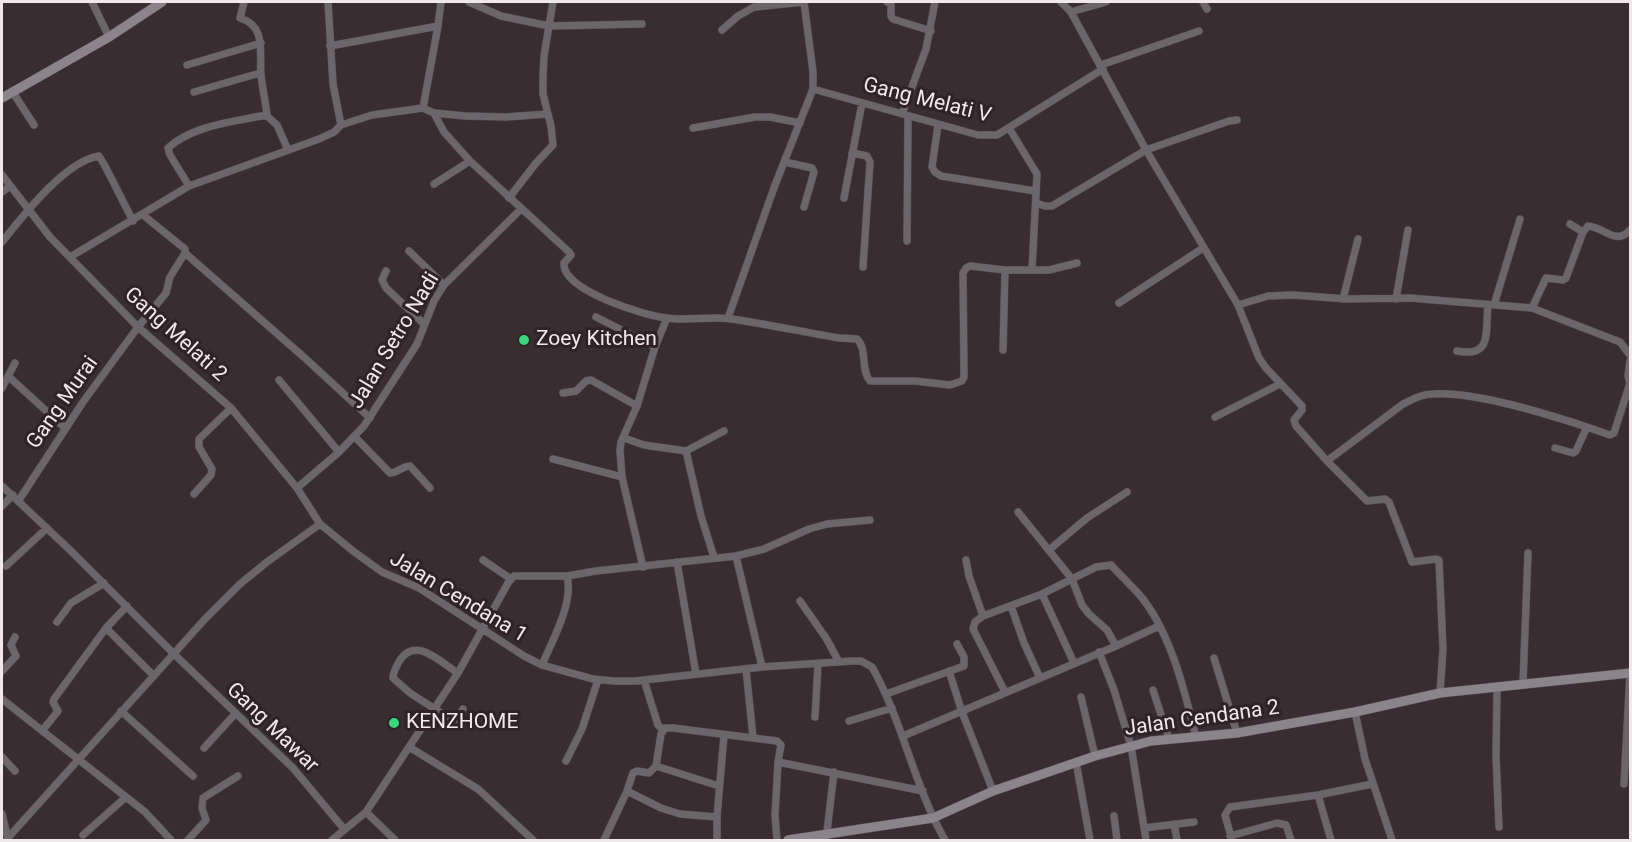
<!DOCTYPE html>
<style>
body{margin:0}
#map{position:relative;width:1632px;height:842px;overflow:hidden;background:#392d31;font-family:Roboto,sans-serif}
canvas{display:block}
.frame{position:absolute;inset:0;border:3px solid #f1e8eb;pointer-events:none}
</style>
<div id="map">
<canvas width="1632" height="842"></canvas>
<div class="frame"></div>
</div>
<script>
const c = document.querySelector('canvas').getContext('2d');
c.lineJoin = 'round';
function stroke(path, color, width, dash) {
  c.strokeStyle = color;
  c.lineWidth = width;
  c.lineCap = dash ? 'butt' : 'round';
  c.setLineDash(dash || []);
  c.stroke(path);
}
function drawText(font, color, halo, rows, align = 'center') {
  c.font = font + ' Roboto,sans-serif';
  c.lineWidth = 6;
  c.setLineDash([]);
  c.textBaseline = 'middle';
  c.strokeStyle = halo;
  c.fillStyle = color;
  for (const [text, x, y, turn = 0] of rows) {
    c.save();
    c.translate(x, y);
    c.rotate((+turn || 0) * Math.PI / 180);
    c.textAlign = isNaN(turn) ? turn : align;
    if (halo) c.strokeText(text, 0, 0);
    c.fillText(text, 0, 0);
    c.restore();
  }
}
const street = new Path2D(`
 M 92,2 L 109,37
 M 244,2 L 240,18 C 267,26 259,53 261,74 C 262,88 266,102 267,116
 M 328,2 L 333,84 L 341,125
 M 469,2 L 501,16 L 549,26 L 642,24
 M 804,2 L 813,72 L 813,89 L 978,135 L 997,135 L 1103,69
 M 887,2 L 891,4 L 891,16 L 893,19 L 931,31
 M 1061,2 L 1071,12 L 1146,150 L 1238,305 L 1268,296 L 1293,295 L 1347,299 L 1410,298 L 1532,308 L 1620,342 L 1630,355
 M 1203,2 L 1207,9
 M 1071,12 L 1106,2
 M 722,30 L 738,16 L 754,7 L 804,2
 M 330,46 L 438,26
 M 187,65 L 261,43
 M 1101,65 L 1199,31
 M 12,91 L 34,125
 M 194,92 L 260,73
 M 423,108 L 438,26 L 441,2
 M 434,113 L 444,132 L 470,161 L 569,252 L 571,255 L 564,263 C 561,290 645,316 667,318 C 688,321 710,316 731,319 C 767,324 803,332 839,338 L 857,339 C 868,350 860,369 870,381 L 915,381 L 950,385 L 962,381 L 964,377 L 963,273 L 966,268 L 970,266 L 1005,270 L 1049,270 L 1077,263
 M 902,114 L 926,49 L 935,2
 M 938,125 L 932,167 L 935,172 L 941,176 L 1035,191
 M 693,128 L 755,117 L 770,117 L 800,123
 M 1009,128 L 1037,174 L 1032,270
 M 852,153 L 867,156 L 870,162 L 863,267
 M 785,162 L 812,168 L 814,172 L 804,207
 M 2,175 L 50,237 L 138,327 L 231,408 L 297,488 L 320,524 L 353,551 L 382,572 L 419,588 L 524,656 L 542,665 L 593,679 L 614,681 L 635,681 L 762,667 L 852,661 L 861,661 L 872,667 C 903,722 914,786 945,840
 M 434,184 L 470,161
 M 189,186 L 170,155 L 168,148 C 192,126 231,122 261,116 L 267,116 L 277,125 L 288,150
 M 2,192 L 9,187
 M 509,198 L 536,163 L 553,145 L 551,126 L 543,94 L 543,78 L 544,56 L 553,2
 M 844,198 L 862,103
 M 1036,203 L 1045,206 L 1052,206 L 1146,150 L 1229,121 L 1237,120
 M 143,215 L 185,249 L 185,253 L 306,359 L 370,418
 M 1583,232 L 1588,226 C 1604,227 1616,246 1630,230
 M 907,241 L 908,116
 M 2,242 C 22,217 65,161 99,156 L 104,164 L 133,221
 M 409,251 L 444,285
 M 70,257 L 189,186 L 319,139 L 334,132 L 341,125 L 372,115 L 423,108 L 434,113 L 465,116 L 506,117 L 547,114
 M 386,271 L 382,280 L 386,288 L 424,324
 M 1343,299 L 1358,239
 M 1396,299 L 1408,230
 M 1119,303 L 1203,248
 M 1238,305 L 1259,358 L 1266,368 L 1302,406 L 1302,410 L 1294,420 L 1296,426 L 1327,461 L 1367,501 L 1385,499 L 1389,502 L 1412,562 L 1436,559 L 1439,560 L 1443,649 L 1440,693
 M 1494,305 L 1520,219
 M 1532,308 L 1546,278 L 1563,280 L 1566,278 L 1583,232 L 1570,224
 M 596,317 L 655,347
 M 728,318 L 775,185 L 813,89
 M 1003,350 L 1005,270
 M 1457,351 C 1493,358 1485,332 1488,305
 M 8,376 L 65,428
 M 279,380 L 339,452
 M 2,388 L 15,363
 M 563,393 L 576,391 L 586,381 L 591,380 L 637,406
 M 1215,417 L 1280,384
 M 1587,427 L 1610,435 L 1614,433 L 1630,383 L 1628,376 L 1630,361
 M 355,437 L 390,473 C 398,473 402,466 410,466 L 430,488
 M 624,438 L 644,445 L 686,451 L 724,431
 M 686,451 L 701,516 L 714,557
 M 553,459 L 622,477
 M 1327,461 L 1403,404 C 1413,399 1422,394 1433,394 C 1474,391 1547,414 1587,427 L 1576,451 L 1573,453 L 1555,448
 M 2,486 L 71,551 L 174,654 L 293,768 L 344,829
 M 297,488 L 339,452 L 364,426 L 417,344 L 434,301 L 444,285 L 521,209
 M 194,494 L 211,475 L 212,469 L 199,447 L 199,439 L 231,408
 M 19,500 L 83,402 L 138,327 L 166,293 L 170,277 L 185,253
 M 2,506 L 13,495
 M 1018,512 L 1072,579 L 1082,605 L 1089,614 L 1107,630 L 1116,646
 M 1049,550 L 1087,518 L 1127,492
 M 736,556 L 764,549 L 809,529 L 827,524 L 870,520
 M 483,560 L 511,579
 M 966,560 L 969,576 L 983,616
 M 677,562 L 696,674
 M 6,566 L 47,528
 M 643,567 L 622,477 L 620,450 L 621,442 L 637,406 L 655,347 L 667,318
 M 1042,594 L 1074,663
 M 800,601 L 826,638 L 839,662
 M 1011,606 L 1024,643 L 1040,678
 M 57,622 L 71,603 L 104,583
 M 106,628 L 154,676
 M 1099,652 L 1114,690 L 1131,746 L 1146,840
 M 1214,658 L 1237,733
 M 542,665 C 552,641 574,603 567,576
 M 746,669 L 753,737
 M 2,671 L 16,656 L 11,645 L 15,637
 M 949,671 L 962,712 L 993,791
 M 458,673 C 440,662 416,636 400,660 C 397,665 393,672 393,678 L 410,693 L 452,720 L 457,720 L 463,709
 M 644,680 L 658,725 L 663,730
 M 1523,683 L 1528,553
 M 1497,687 L 1496,756 L 1499,827
 M 1153,690 L 1169,739
 M 1005,692 L 973,629 L 975,622 L 983,616 L 1042,594 L 1096,567 L 1111,565 C 1121,576 1133,587 1143,599 C 1171,635 1185,692 1196,737
 M 886,694 L 964,666 L 964,657 L 957,644
 M 1081,697 L 1095,756
 M 2,699 L 145,812 L 171,840
 M 121,711 L 193,776
 M 1355,712 L 1365,759 L 1392,840
 M 815,717 L 818,664
 M 849,721 L 892,708
 M 42,731 L 58,711 L 53,702 L 54,699 L 106,628 L 127,606
 M 903,736 L 1116,646 L 1159,626
 M 409,747 L 458,673 L 508,583 L 514,576 L 567,576 L 596,571 L 736,556 L 762,667
 M 204,748 L 235,714
 M 2,757 L 15,771
 M 566,761 L 582,729 L 598,680
 M 1076,762 L 1090,840
 M 656,766 L 661,734 L 665,728 L 673,728 L 777,741 L 781,745 L 778,762 L 923,791
 M 1624,784 L 1630,673
 M 1318,795 L 1331,840
 M 366,812 L 395,840
 M 2,814 L 8,839
 M 1114,816 L 1117,840
 M 717,817 L 680,814 L 661,808 L 627,791 L 633,773 L 637,771 L 649,773 L 656,766 L 719,786
 M 1174,824 L 1177,840
 M 1144,828 L 1194,822
 M 83,835 L 126,797
 M 1230,836 L 1277,823 L 1286,825 L 1291,840
 M 6,840 L 205,619 L 240,584 L 267,562 L 320,524
 M 188,840 L 206,820 L 202,808 L 203,798 L 238,776
 M 332,840 L 366,812 L 409,747 L 478,789 L 533,840
 M 604,840 L 627,791
 M 717,840 L 717,817 L 724,735
 M 777,840 L 775,815 L 778,762
 M 826,840 L 834,772
 M 1232,840 L 1225,815 L 1230,807 L 1318,795 L 1372,784`);
const secondary = new Path2D(`
 M 2,98 L 109,37 L 162,2
 M 788,840 L 933,818 L 993,791 L 1095,756 L 1151,741 L 1237,733 L 1355,712 L 1440,693 L 1630,673`);
const markers = [
 [524,340,6,"#3bd77f"],
 [394,723,6,"#3bd77f"]
];
const streetNames = [
 ["Gang Melati V",927,101,14],
 ["Gang Melati 2",175,335,42],
 ["Jalan Setro Nadi",395,341,-59],
 ["Gang Murai",63,403,-55],
 ["Jalan Cendana 1",458,598,31],
 ["Jalan Cendana 2",1202,719,-8],
 ["Gang Mawar",272,728,44]
];
const poiNames = [
 ["Zoey Kitchen",536,340],
 ["KENZHOME",406,723]
];
stroke(street, '#564b4f', 8);
stroke(secondary, '#564b4f', 10);
stroke(street, '#6b666a', 7);
stroke(secondary, '#8b848a', 9);
for (const [x, y, r, color] of markers) {
  const dot = new Path2D();
  dot.arc(x, y, r, 0, 2 * Math.PI);
  c.fillStyle = color;
  c.fill(dot);
  stroke(dot, '#2f2327', 2);
}
drawText('21px', '#f1e8eb', '#2f2327', streetNames);
drawText('21px', '#f1e8eb', '#2f2327', poiNames, 'left');
</script>
